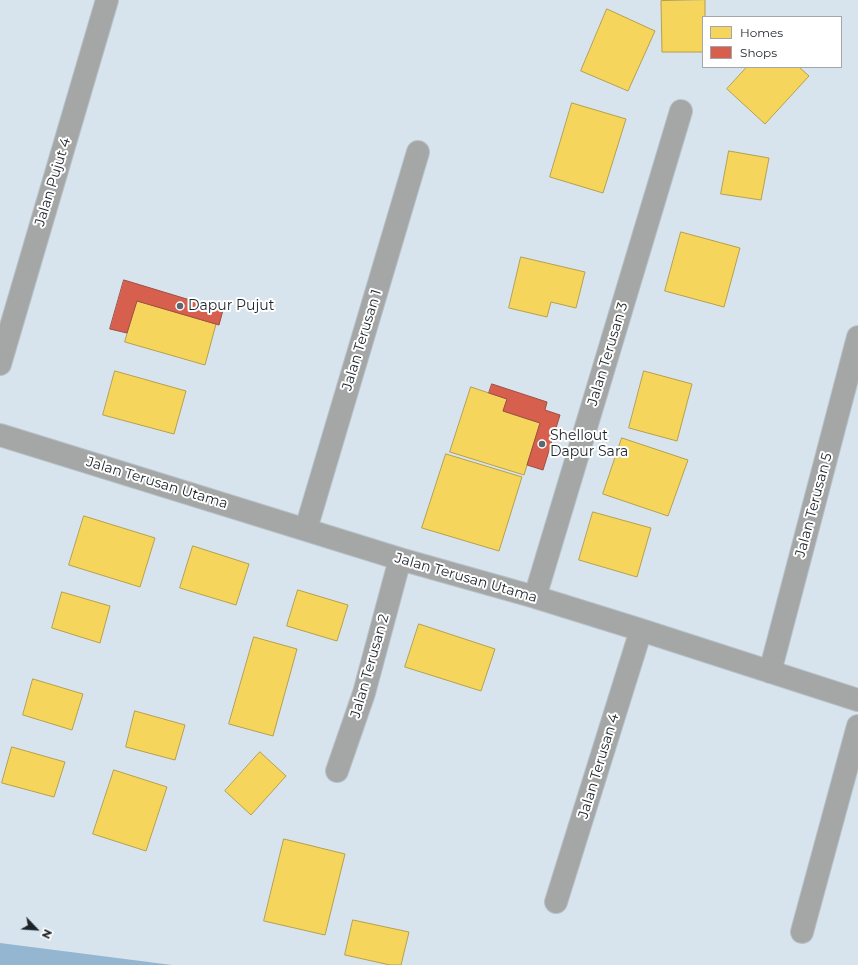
<!DOCTYPE html>
<style>
body{margin:0}
#map{position:relative;width:858px;height:965px;overflow:hidden;background:#d7e3ed;font-family:Montserrat,sans-serif}
canvas{display:block}
.legend{position:absolute;left:702px;top:16px;width:140px;height:52px;box-sizing:border-box;background:#fff;border:1px solid #a4a7aa;margin:0;padding:5px 7px;list-style:none;font-size:12px;color:#1c242a}
.legend li{display:flex;align-items:center;gap:8px;height:20px}
.legend b{width:20px;border:1px solid #a4a7aa}
.north{position:absolute;left:16px;top:909px;width:40px;height:40px;-webkit-text-stroke:3px #fff;paint-order:stroke;rotate:115deg;font-size:11px;font-weight:700;line-height:16px;text-align:center;color:#1c242a}
.north::after{content:'';display:block;margin:auto;width:14px;height:18px;background:#1c242a;clip-path:polygon(50% 0,100% 100%,50% 72%,0 100%)}
</style>
<div id="map">
<canvas width="858" height="965"></canvas>
<ul class="legend">
<li><b style="height:11px;background:#f6d55c"></b>Homes</li>
<li><b style="height:11px;background:#d6604d"></b>Shops</li>
</ul>
<div class="north">N</div>
</div>
<script>
const c = document.querySelector('canvas').getContext('2d');
c.lineJoin = 'round';
function fill(path, color) {
  c.fillStyle = color;
  c.fill(path, 'evenodd');
}
function stroke(path, color, width, dash) {
  c.strokeStyle = color;
  c.lineWidth = width;
  c.lineCap = dash ? 'butt' : 'round';
  c.setLineDash(dash || []);
  c.stroke(path);
}
function drawText(font, color, halo, rows, align = 'center') {
  c.font = font + ' Montserrat,sans-serif';
  c.lineWidth = 4;
  c.setLineDash([]);
  c.textBaseline = 'middle';
  c.strokeStyle = halo;
  c.fillStyle = color;
  for (const [text, x, y, turn = 0] of rows) {
    c.save();
    c.translate(x, y);
    c.rotate((+turn || 0) * Math.PI / 180);
    c.textAlign = isNaN(turn) ? turn : align;
    if (halo) c.strokeText(text, 0, 0);
    c.fillText(text, 0, 0);
    c.restore();
  }
}
const water = new Path2D(`
 M 0,943 L 172,965 L 0,965 Z`);
const homes = new Path2D(`
 M 705,0 L 705,17 L 703,17 L 703,52 L 662,52 L 661,1 Z
 M 607,9 L 655,31 L 628,91 L 581,71 Z
 M 747,67 L 799,67 L 809,76 L 765,124 L 727,89 Z
 M 572,103 L 626,119 L 603,193 L 550,177 Z
 M 729,151 L 769,158 L 761,200 L 721,194 Z
 M 681,232 L 740,248 L 724,307 L 665,291 Z
 M 521,257 L 585,272 L 576,308 L 551,302 L 547,317 L 509,308 Z
 M 137,301 L 216,324 L 205,365 L 125,342 Z
 M 115,371 L 186,391 L 174,434 L 103,415 Z
 M 644,371 L 692,384 L 677,441 L 629,428 Z
 M 471,387 L 507,399 L 503,411 L 540,423 L 524,475 L 450,452 Z
 M 622,438 L 688,460 L 668,516 L 603,494 Z
 M 446,454 L 522,477 L 499,551 L 422,528 Z
 M 593,512 L 651,528 L 637,577 L 579,560 Z
 M 84,516 L 155,538 L 140,587 L 69,565 Z
 M 193,546 L 249,564 L 236,605 L 180,588 Z
 M 298,590 L 348,605 L 337,641 L 287,626 Z
 M 62,592 L 110,606 L 100,643 L 52,628 Z
 M 419,624 L 495,649 L 481,691 L 405,667 Z
 M 254,637 L 297,649 L 273,736 L 229,724 Z
 M 33,679 L 83,694 L 72,730 L 23,715 Z
 M 135,711 L 185,725 L 175,760 L 126,747 Z
 M 12,747 L 65,762 L 54,797 L 2,783 Z
 M 260,752 L 286,776 L 251,815 L 225,791 Z
 M 114,770 L 167,787 L 146,851 L 93,834 Z
 M 284,839 L 345,854 L 325,935 L 264,921 Z
 M 353,920 L 409,932 L 401,965 L 390,965 L 345,955 Z`);
const shops = new Path2D(`
 M 124,280 L 223,310 L 219,325 L 137,301 L 127,333 L 110,329 Z
 M 492,384 L 547,402 L 545,410 L 560,415 L 543,470 L 527,465 L 540,423 L 503,411 L 507,399 L 489,393 Z`);
const minor = new Path2D(`
 M 0,364 L 107,0
 M 0,435 L 400,559 L 535,597 L 641,630 L 858,700
 M 306,529 L 418,152
 M 535,597 L 681,111
 M 770,672 L 858,337
 M 337,771 L 364,693 L 400,559
 M 556,902 L 641,630
 M 802,932 L 858,726`);
const markers = [
 [180,306,4,"#5d676e"],
 [542,444,4,"#5d676e"]
];
const streetNames = [
 ["Jalan Pujut 4",53,182,-73],
 ["Jalan Terusan 1",362,340,-73],
 ["Jalan Terusan 3",608,354,-73],
 ["Jalan Terusan Utama",157,483,17],
 ["Jalan Terusan 5",814,505,-75],
 ["Jalan Terusan Utama",466,578,16],
 ["Jalan Terusan 2",370,666,-74],
 ["Jalan Terusan 4",599,766,-73]
];
const poiNames = [
 ["Dapur Pujut",188,306],
 ["Shellout",550,436],
 ["Dapur Sara",550,452]
];
fill(water, '#95b6d1');
fill(homes, '#f6d55c');
stroke(homes, '#b5a04d', 1);
fill(shops, '#d6604d');
stroke(shops, '#9e4e42', 1);
stroke(minor, '#b7c1c8', 24);
stroke(minor, '#a4a7a6', 22);
for (const [x, y, r, color] of markers) {
  const dot = new Path2D();
  dot.arc(x, y, r, 0, 2 * Math.PI);
  c.fillStyle = color;
  c.fill(dot);
  stroke(dot, '#fff', 1.5);
}
drawText('14px', '#1c242a', '#fff', streetNames);
drawText('14px', '#1c242a', '#fff', poiNames, 'left');
</script>
